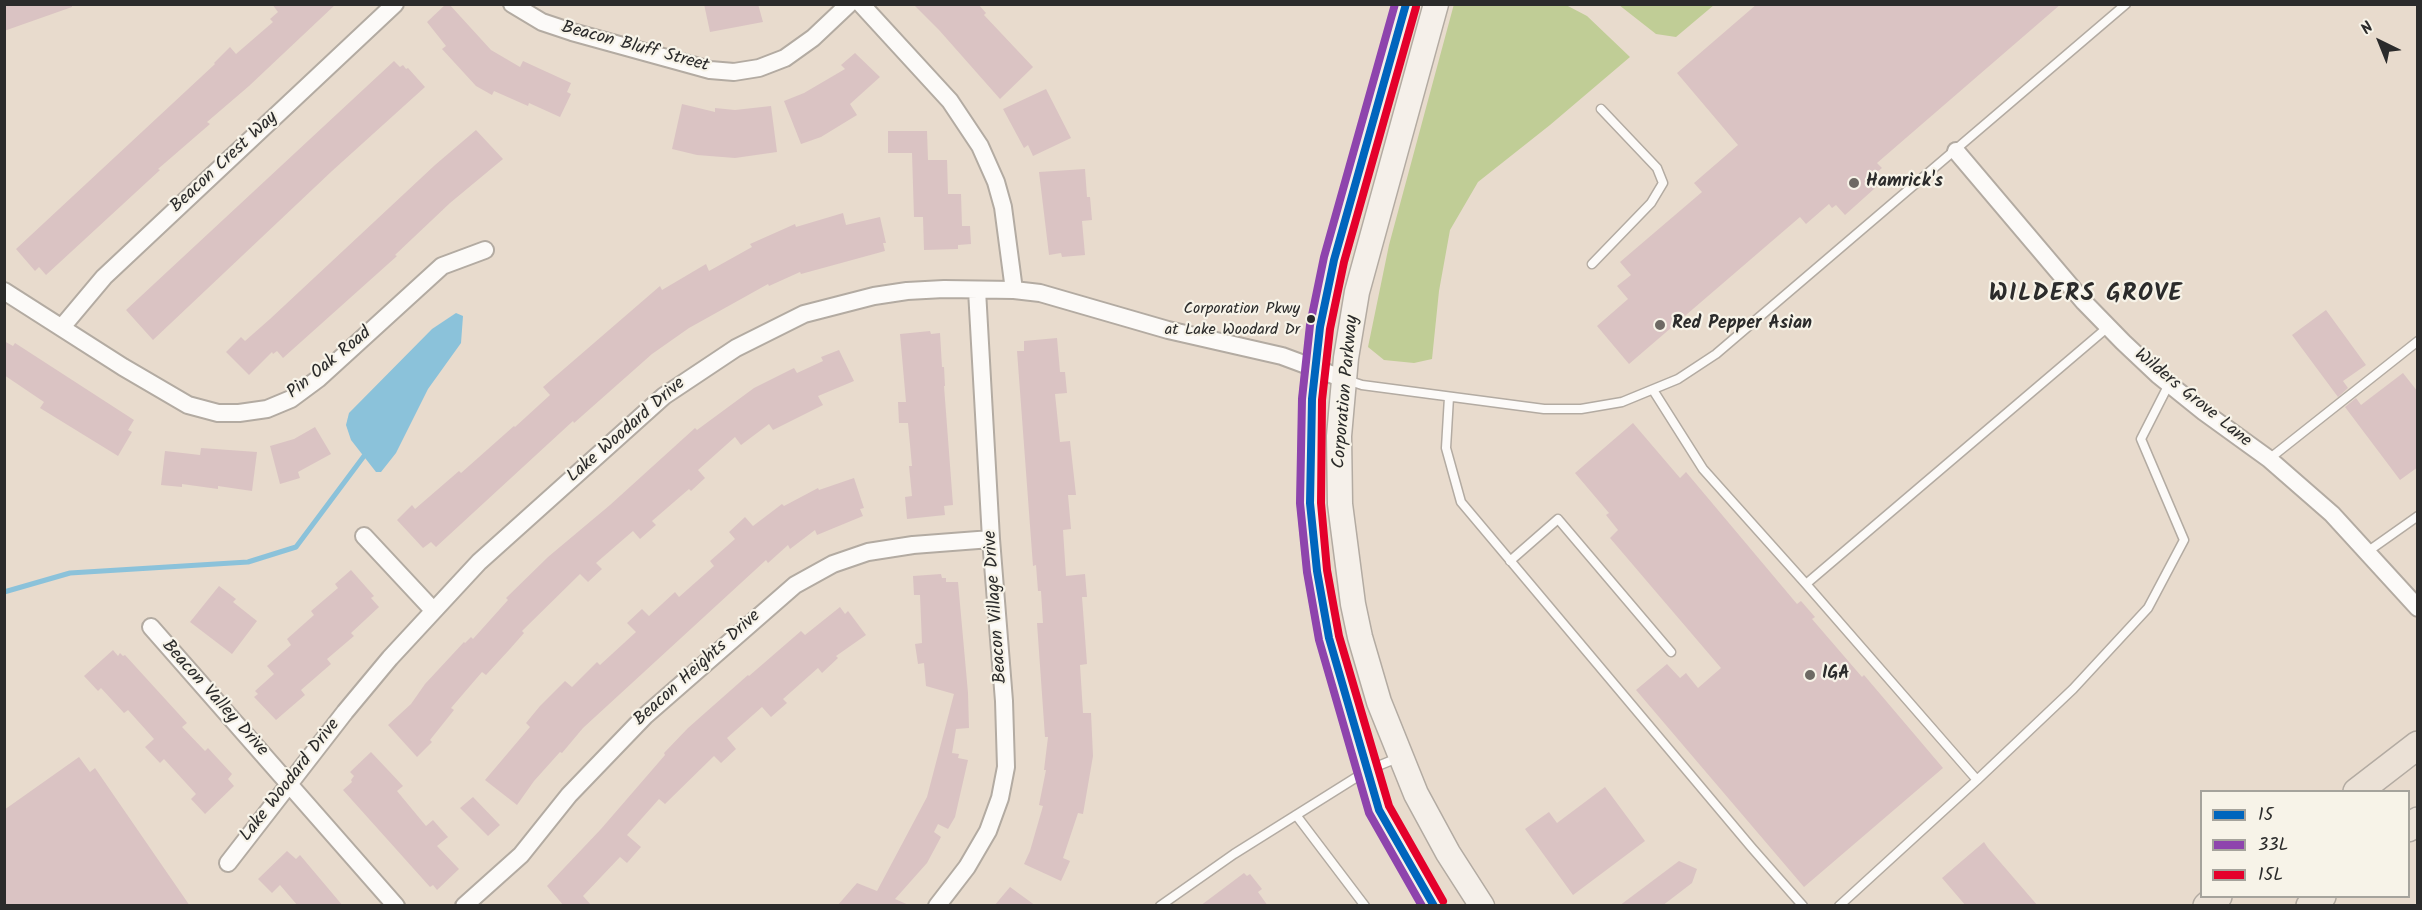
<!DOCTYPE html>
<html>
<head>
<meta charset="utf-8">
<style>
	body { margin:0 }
	#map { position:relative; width:2422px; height:910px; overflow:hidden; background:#e8dbcd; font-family:Kalam,sans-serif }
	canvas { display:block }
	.frame { position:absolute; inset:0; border:6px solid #2b2b2b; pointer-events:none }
	.legend { position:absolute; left:2200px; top:790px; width:210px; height:108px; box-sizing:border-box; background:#f7f3e8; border:2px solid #a5a39c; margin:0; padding:8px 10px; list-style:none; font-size:18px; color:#2b2b2b }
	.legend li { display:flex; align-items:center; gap:12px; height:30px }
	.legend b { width:30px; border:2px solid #a5a39c }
	.north { position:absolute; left:2350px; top:12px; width:60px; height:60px; -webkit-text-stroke:4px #f7f3e8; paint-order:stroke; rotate:317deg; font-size:16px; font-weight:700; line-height:24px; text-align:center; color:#2b2b2b }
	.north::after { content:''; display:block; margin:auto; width:21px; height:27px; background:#2b2b2b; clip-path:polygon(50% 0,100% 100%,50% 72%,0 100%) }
</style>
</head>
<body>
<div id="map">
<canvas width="2422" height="910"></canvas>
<div class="frame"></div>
<ul class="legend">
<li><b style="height:8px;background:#0065bd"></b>15</li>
<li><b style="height:8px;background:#8e44ad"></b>33L</li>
<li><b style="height:8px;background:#e4002b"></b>15L</li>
</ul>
<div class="north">N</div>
</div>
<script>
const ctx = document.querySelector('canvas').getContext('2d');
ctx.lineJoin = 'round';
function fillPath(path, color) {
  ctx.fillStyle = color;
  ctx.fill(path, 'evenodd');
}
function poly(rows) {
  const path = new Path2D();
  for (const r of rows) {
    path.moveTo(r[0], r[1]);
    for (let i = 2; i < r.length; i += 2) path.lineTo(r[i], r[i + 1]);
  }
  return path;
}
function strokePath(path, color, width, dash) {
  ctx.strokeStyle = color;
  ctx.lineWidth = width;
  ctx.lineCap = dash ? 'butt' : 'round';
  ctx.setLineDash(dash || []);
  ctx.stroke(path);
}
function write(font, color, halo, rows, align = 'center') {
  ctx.font = font + ' Kalam,sans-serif';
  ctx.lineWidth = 4.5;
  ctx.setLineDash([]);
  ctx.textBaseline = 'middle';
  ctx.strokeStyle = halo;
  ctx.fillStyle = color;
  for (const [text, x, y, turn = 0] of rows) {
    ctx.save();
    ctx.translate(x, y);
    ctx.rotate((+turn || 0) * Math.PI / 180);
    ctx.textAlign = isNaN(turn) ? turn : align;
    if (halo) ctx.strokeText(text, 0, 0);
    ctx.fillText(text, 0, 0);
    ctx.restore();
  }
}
const green = poly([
	[1454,4,1566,5,1587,16,1630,57,1550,125,1478,182,1450,230,1439,291,1432,359,1414,363,1384,360,1368,347,1389,245],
	[1619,5,1714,5,1676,37,1656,34]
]);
const water = poly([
	[456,313,463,316,461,343,428,389,396,453,381,472,376,472,351,440,346,425,349,413,432,329]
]);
const stream = poly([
	[4,592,70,573,248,562,296,547,364,456]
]);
const building = poly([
	[4,4,72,4,72,7,4,31],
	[272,4,336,4,249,86,207,122,210,124,158,169,160,170,46,275,39,267,35,271,16,249,215,64,214,63,230,47,236,54,273,22,270,19,278,12],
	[446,4,449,4,491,50,520,67,523,61,571,83,567,92,571,94,560,117,529,103,528,106,494,91,492,95,476,86,442,49,446,46,427,22],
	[704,4,758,4,763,22,710,32],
	[913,4,978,4,986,13,984,15,1033,67,1000,99,939,30],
	[1757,4,2061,4,1877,163,1882,168,1877,172,1884,180,1845,215,1836,205,1832,208,1829,204,1806,224,1800,217,1629,364,1597,326,1628,299,1617,286,1631,275,1620,262,1702,192,1694,183,1738,145,1677,73],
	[855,53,880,77,850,104,857,115,821,137,801,144,784,101,804,93,845,69,841,65],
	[394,61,400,67,403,65,406,69,408,68,425,87,332,171,153,340,126,310],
	[1046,89,1071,138,1033,156,1028,145,1024,148,1003,109],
	[682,104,715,112,715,108,735,110,771,106,777,152,735,158,697,155,672,149],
	[476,130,503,159,450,203,395,255,397,256,283,358,277,351,273,354,272,352,249,375,226,352,241,337,245,341,270,319,435,165],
	[888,131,927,131,928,160,947,160,948,194,961,194,962,226,970,226,971,244,958,245,958,249,924,250,923,217,914,217,912,153,888,153],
	[1085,169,1087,197,1090,197,1092,220,1082,221,1085,255,1062,257,1061,253,1049,255,1039,172],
	[843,213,846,225,880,217,886,243,883,243,885,251,801,274,800,272,769,286,768,284,689,328,652,354,574,423,573,421,436,547,431,542,423,548,397,520,412,505,415,509,459,471,461,473,514,426,515,427,550,395,543,387,660,286,662,290,706,264,709,271,752,247,750,244,795,224,796,227],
	[2326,310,2366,365,2343,381,2348,388,2338,397,2292,335],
	[930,331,931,334,940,333,942,367,944,367,945,386,944,386,953,505,944,506,945,515,907,519,905,497,912,496,909,466,912,466,908,423,899,423,898,402,906,402,900,334],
	[1057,338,1060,372,1065,372,1067,393,1055,394,1060,442,1070,441,1076,495,1068,495,1071,529,1063,530,1066,576,1085,574,1087,597,1082,597,1087,664,1080,665,1083,713,1091,713,1093,756,1083,814,1078,813,1063,858,1070,861,1061,881,1024,864,1030,851,1043,806,1039,805,1046,770,1044,770,1048,737,1045,737,1037,623,1043,623,1041,591,1038,591,1036,565,1033,566,1017,351,1024,351,1024,341],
	[4,341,13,346,15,343,134,420,128,430,132,432,118,456,40,408,44,402,4,375],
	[839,350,854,381,818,396,823,405,773,430,769,424,741,445,735,437,698,470,705,478,691,491,689,489,652,521,656,525,640,539,633,531,596,563,602,569,588,582,580,574,522,631,524,633,509,650,486,675,482,672,451,708,454,710,430,740,432,742,417,757,388,725,411,704,425,684,464,642,465,643,471,637,473,639,508,600,506,598,548,557,610,505,695,428,697,430,754,388,794,368,797,373,823,361,821,357],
	[2403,373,2418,392,2418,467,2400,480,2345,407,2356,398,2361,405],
	[1633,423,1680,478,1686,472,1797,604,1801,601,1815,617,1812,619,1862,677,1864,675,1943,768,1804,887,1636,690,1667,664,1680,678,1686,673,1698,688,1721,668,1610,538,1618,530,1606,515,1609,513,1575,473],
	[315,427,331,454,298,472,300,478,280,484,270,446,294,439],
	[201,448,257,452,252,491,218,486,218,489,182,484,182,487,161,485,165,451,200,455],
	[854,478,864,508,860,509,863,516,817,535,815,530,790,549,788,545,768,563,766,560,583,728,562,753,560,752,534,781,517,805,485,780,530,727,526,723,540,706,565,681,572,687,597,662,600,665,636,632,627,623,642,609,649,616,675,592,679,597,714,566,710,561,735,539,729,532,745,517,753,526,782,504,784,506,818,488,819,490],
	[351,570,374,596,371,598,379,607,351,633,354,636,327,659,331,664,301,690,305,695,276,720,254,697,258,694,255,691,274,674,267,666,291,645,287,639,314,615,311,611,338,588,335,584],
	[941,574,942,578,946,578,946,582,958,582,968,693,969,728,956,729,952,753,959,754,958,758,968,760,955,817,948,829,938,824,934,832,941,837,927,863,895,899,911,906,837,906,857,883,877,891,927,797,954,694,926,686,924,663,918,664,915,644,922,643,920,595,914,595,913,576],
	[219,586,236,599,233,602,257,621,232,654,190,622],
	[840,607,845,614,848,611,866,635,836,656,838,658,822,673,818,668,783,699,787,703,771,717,762,707,727,738,736,749,721,763,714,756,665,804,659,799,627,835,641,847,627,863,620,857,583,896,592,906,564,906,547,886,601,829,665,755,664,753,688,728,748,675,749,676,801,631,805,635],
	[113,650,118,656,120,653,123,656,125,655,187,723,182,727,205,751,208,748,232,774,228,779,234,786,205,814,191,799,196,794,164,759,160,763,145,747,154,739,128,710,124,713,101,688,98,691,84,676],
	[371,752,403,786,397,791,426,826,433,820,448,837,437,846,459,869,437,890,433,885,430,887,343,790,352,782,351,780,354,776,350,772],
	[79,757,90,772,95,768,190,906,4,906,4,810],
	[1605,787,1645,841,1573,895,1525,829,1549,812,1557,823],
	[473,797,500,825,488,836,460,808],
	[1984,842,1988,848,2038,906,1966,906,1942,878],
	[287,851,296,859,300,855,343,906,298,906,280,885,272,893,258,879],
	[1679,861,1697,869,1692,883,1662,906,1619,906],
	[1244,873,1247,876,1250,874,1262,889,1258,892,1268,906,1200,906],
	[1010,887,1036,906,994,906]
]);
const lane = poly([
	[1592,264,1651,203,1663,183,1657,168,1601,109],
	[1347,380,1362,385,1544,409,1581,409,1622,402,1678,379,1716,354,2126,4],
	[1653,390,1703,469,1806,584,1977,780,2073,689,2148,608,2184,540,2141,439,2169,384],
	[1449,397,1446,448,1461,502,1752,848,1803,906],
	[2269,459,2418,341],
	[2367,552,2418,516],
	[1510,561,1558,519,1671,652],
	[1806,584,2108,327],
	[1296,815,1365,906],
	[1160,906,1234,854,1368,770,1400,757],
	[1839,906,1977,780]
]);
const street = poly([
	[512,4,542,22,572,32,710,70,734,72,759,68,785,58,813,38,849,4],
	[861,4,950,101,980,146,996,182,1003,207,1014,290],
	[1956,151,2084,302,2123,342,2158,375,2204,412,2269,459,2332,514,2418,608],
	[4,291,123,367,188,405,218,413,239,413,267,409,291,399,318,379,442,266,485,250],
	[62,327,104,277,395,4],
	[364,536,433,610],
	[151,627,396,906],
	[228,863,345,712,390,658,479,562,664,396,736,348,804,314,874,296,907,291,944,289,1014,290,1040,293,1168,330,1282,356,1344,379],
	[464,906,521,855,569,795,645,716,795,585,833,564,868,552,913,545,991,539],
	[937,906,967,867,988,831,1000,798,1006,767,1004,701,991,539,977,290]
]);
const secondary = poly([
	[1406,4,1334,260,1320,327,1312,399,1310,503,1317,571,1329,638,1379,810,1434,906],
	[1436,4,1357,292,1346,358,1339,436,1340,504,1353,604,1360,637,1379,702,1416,794,1448,853,1482,906]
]);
const primary = poly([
	[2357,792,2418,745],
	[2408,828,2418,821],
	[2207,906,2218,896],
	[2310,906,2322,896]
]);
const bus1 = poly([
	[1406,4,1334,260,1320,327,1312,399,1310,503,1317,571,1329,638,1379,810,1434,906]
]);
const bus2 = poly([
	[1395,4,1324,257,1310,325,1302,399,1300,503,1307,572,1319,640,1369,813,1422,906]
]);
const bus3 = poly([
	[1416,7,1344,262,1330,329,1322,400,1321,503,1327,570,1339,636,1389,806,1443,901]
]);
const markers = [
	[1854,183,6,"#6d6964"],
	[1311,319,5,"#2b2b2b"],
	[1660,325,6,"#6d6964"],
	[1810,675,6,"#6d6964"]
];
const busNames = [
	["Corporation Pkwy",1300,310],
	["at Lake Woodard Dr",1300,331]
];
const streetNames = [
	["Beacon Bluff Street",635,48,15],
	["Beacon Crest Way",225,163,-43],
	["Pin Oak Road",330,364,-39],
	["Corporation Parkway",1347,392,-85],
	["Wilders Grove Lane",2192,399,39],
	["Lake Woodard Drive",627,431,-41],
	["Beacon Village Drive",997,607,-94],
	["Beacon Heights Drive",698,669,-42],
	["Beacon Valley Drive",214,699,48],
	["Lake Woodard Drive",291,781,-52]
];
const poiNames = [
	["Hamrick's",1866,183],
	["Red Pepper Asian",1672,325],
	["IGA",1822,675]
];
const districtNames = [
	["WILDERS GROVE",2086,296]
];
fillPath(green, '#c0cd96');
fillPath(water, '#8bc2da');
strokePath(stream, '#8bc2da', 5);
fillPath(building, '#dac3c3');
strokePath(lane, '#b3aba2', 11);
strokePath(street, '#b3aba2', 20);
strokePath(secondary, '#b3aba2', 27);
strokePath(primary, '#b3aba2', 30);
strokePath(lane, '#fcfaf8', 8);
strokePath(street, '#fcfaf8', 16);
strokePath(secondary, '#f5f0ea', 24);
strokePath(primary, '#ebe1d6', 27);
strokePath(bus1, '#0065bd', 8);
strokePath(bus2, '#8e44ad', 8);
strokePath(bus3, '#e4002b', 8);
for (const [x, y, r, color] of markers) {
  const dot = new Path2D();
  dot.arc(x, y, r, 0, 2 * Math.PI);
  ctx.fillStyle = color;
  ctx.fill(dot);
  strokePath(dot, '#f7f3e8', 2);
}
write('16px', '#2b2b2b', '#f7f3e8', busNames, 'right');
write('18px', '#2b2b2b', '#f7f3e8', streetNames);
write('bold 18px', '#2b2b2b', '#f7f3e8', poiNames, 'left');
ctx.letterSpacing = '1.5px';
write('bold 24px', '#2b2b2b', '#f7f3e8', districtNames);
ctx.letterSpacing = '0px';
</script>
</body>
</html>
